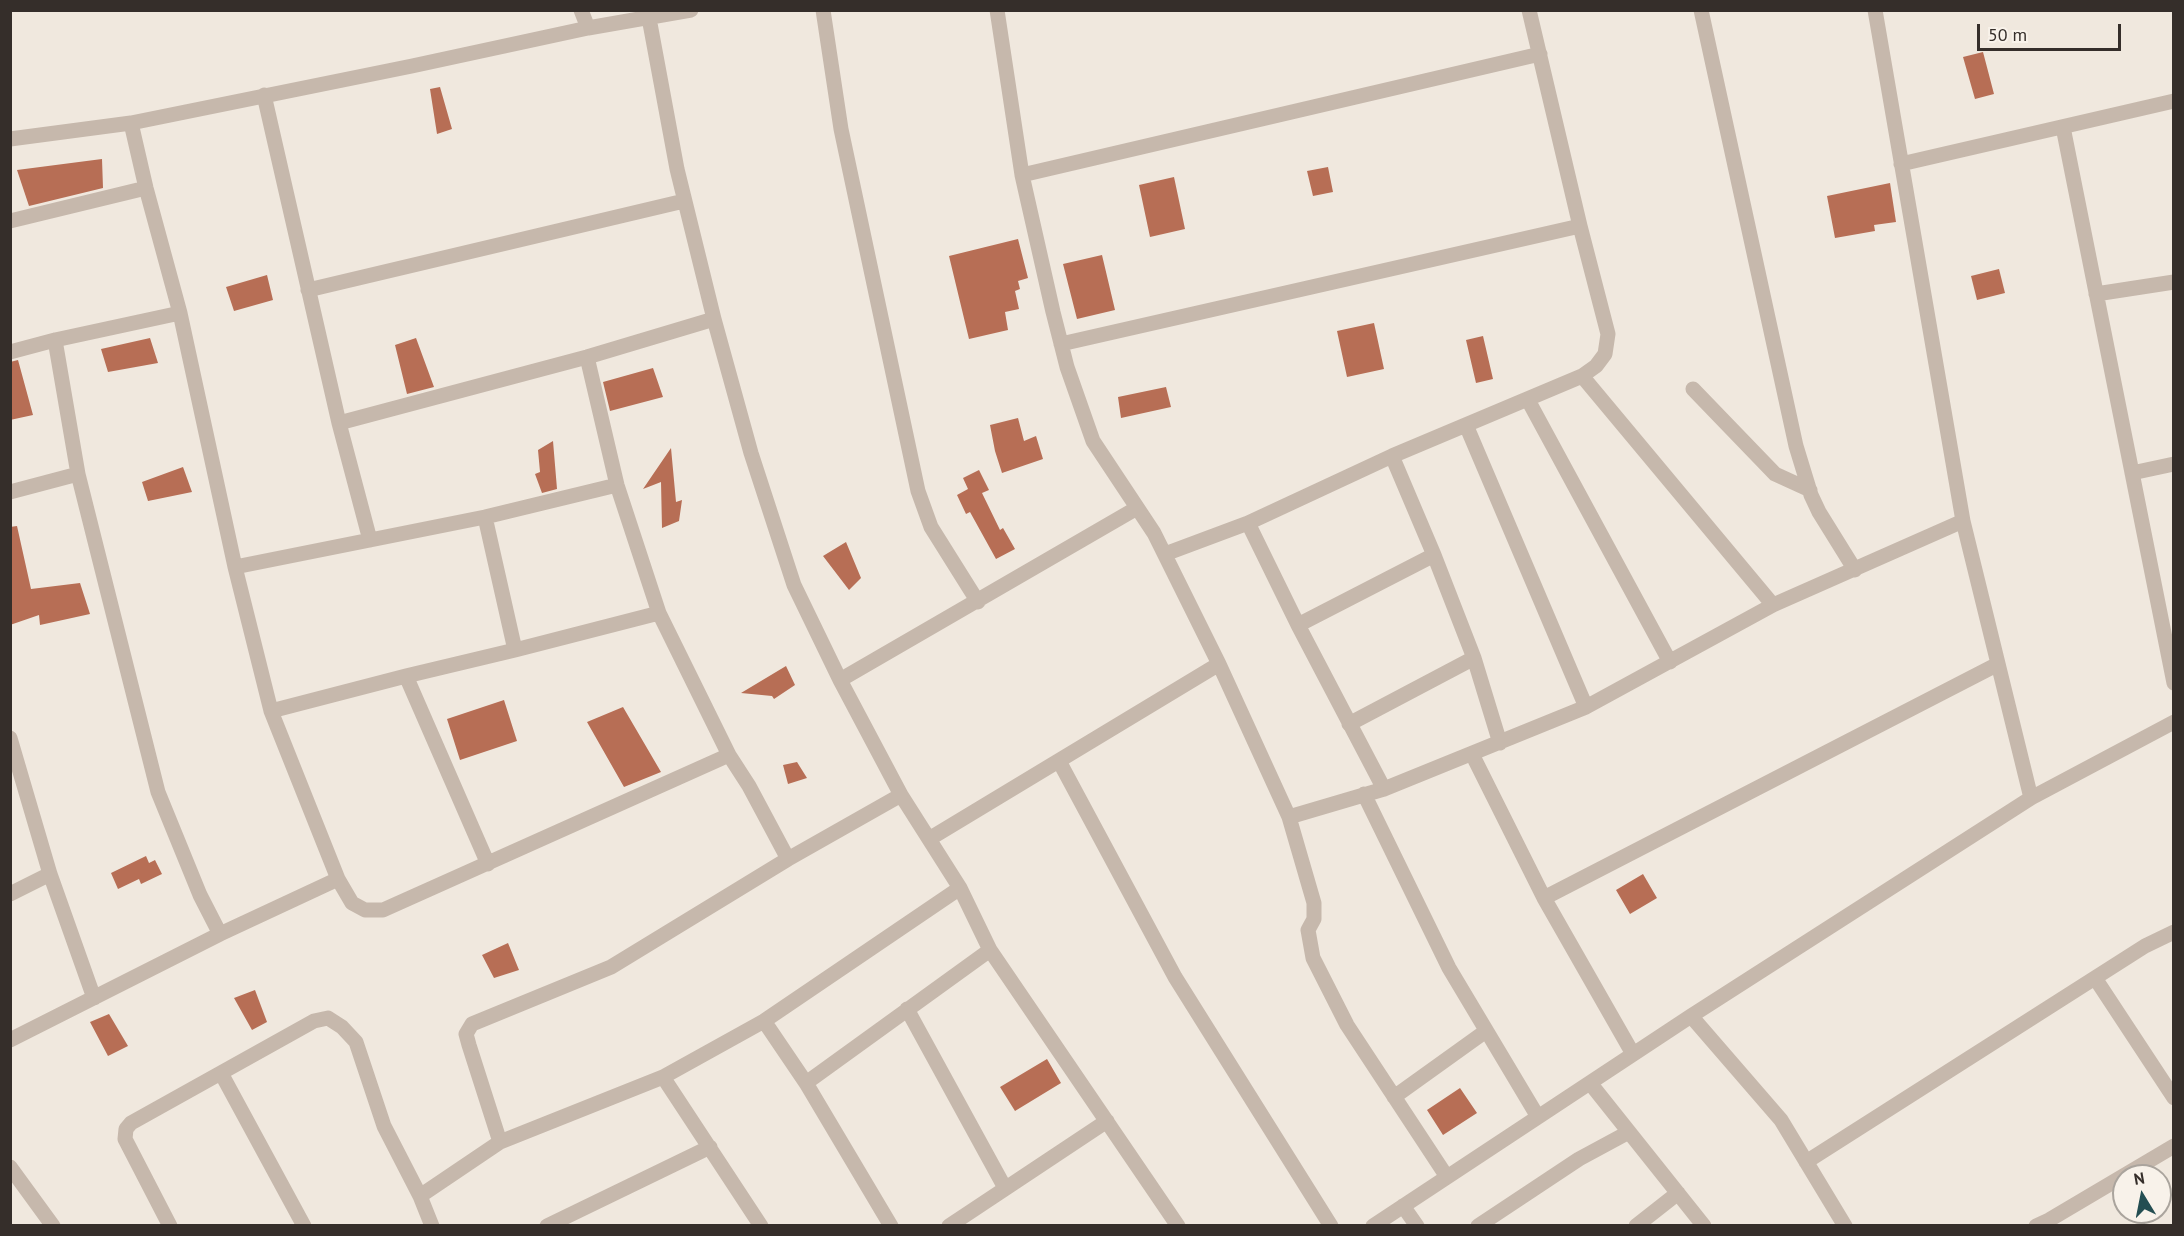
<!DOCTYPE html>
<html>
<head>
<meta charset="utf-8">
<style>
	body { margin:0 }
	#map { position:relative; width:2184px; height:1236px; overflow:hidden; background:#f0e8de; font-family:"PT Sans",sans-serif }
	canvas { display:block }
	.frame { position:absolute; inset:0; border:12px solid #352e2a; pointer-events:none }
	.north { position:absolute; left:2112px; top:1164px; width:60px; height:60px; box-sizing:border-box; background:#f8f2ea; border:2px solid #aaa49d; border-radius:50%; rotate:350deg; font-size:16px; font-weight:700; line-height:24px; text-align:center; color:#352e2a }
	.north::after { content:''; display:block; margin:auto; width:21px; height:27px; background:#244e52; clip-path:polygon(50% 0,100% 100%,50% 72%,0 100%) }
	.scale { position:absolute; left:1977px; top:24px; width:144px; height:27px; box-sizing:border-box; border:3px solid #352e2a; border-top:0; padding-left:8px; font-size:18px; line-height:21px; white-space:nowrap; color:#352e2a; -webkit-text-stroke:4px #f8f2ea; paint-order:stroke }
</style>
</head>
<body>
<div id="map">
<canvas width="2184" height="1236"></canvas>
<div class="frame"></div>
<div class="north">N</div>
<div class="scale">50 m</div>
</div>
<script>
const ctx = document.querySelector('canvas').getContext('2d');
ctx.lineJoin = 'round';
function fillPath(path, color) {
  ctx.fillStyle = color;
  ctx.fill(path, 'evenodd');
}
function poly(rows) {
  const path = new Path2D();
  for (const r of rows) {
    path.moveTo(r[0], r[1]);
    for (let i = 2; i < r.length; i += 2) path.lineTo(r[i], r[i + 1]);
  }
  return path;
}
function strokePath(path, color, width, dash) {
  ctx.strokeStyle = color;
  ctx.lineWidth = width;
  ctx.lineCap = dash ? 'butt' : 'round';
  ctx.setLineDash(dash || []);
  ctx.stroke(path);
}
const building = poly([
	[1983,52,1994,94,1975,99,1963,57],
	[440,87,452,129,437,134,430,89],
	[102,159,103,188,29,206,17,170],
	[1328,167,1333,192,1313,196,1307,171],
	[1174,177,1185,229,1150,237,1139,185],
	[1890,183,1896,222,1874,225,1875,231,1835,238,1827,196],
	[1018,239,1028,278,1018,281,1020,289,1015,291,1019,309,1005,312,1008,330,969,339,949,256],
	[1102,255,1115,310,1077,319,1063,264],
	[1999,269,2005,293,1977,300,1971,276],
	[267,275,273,300,234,311,226,287],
	[1374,323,1384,369,1347,377,1337,331],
	[1483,336,1493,379,1476,383,1466,340],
	[150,338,158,363,108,372,101,349],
	[416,338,434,387,407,394,395,345],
	[18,360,33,415,10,420,10,362],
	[653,368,663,397,610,411,603,382],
	[1166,387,1171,407,1121,418,1118,397],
	[1018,418,1024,441,1036,436,1043,459,1002,473,995,451,990,425],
	[553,441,557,489,542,493,535,474,540,472,538,450],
	[671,448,676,502,682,500,679,521,662,528,661,482,643,489],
	[183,467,192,492,148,501,142,482],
	[979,470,989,490,982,493,1000,530,1003,528,1015,549,996,559,970,512,966,514,957,495,968,489,963,478],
	[17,526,31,589,80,583,90,614,40,625,39,615,10,625,10,527],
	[846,542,861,578,849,590,823,556],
	[786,666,795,685,774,699,772,696,741,693],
	[504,700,517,741,460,760,447,719],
	[623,707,661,772,624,787,587,722],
	[797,762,807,778,788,784,783,765],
	[146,856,149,863,155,860,162,874,141,884,139,879,118,889,111,873],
	[1643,874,1657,898,1630,914,1616,890],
	[508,943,519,970,494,978,482,955],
	[255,990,267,1022,252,1030,234,998],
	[109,1014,128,1046,108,1056,90,1022],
	[1047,1059,1061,1083,1015,1111,1000,1087],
	[1460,1088,1477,1113,1443,1135,1427,1110]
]);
const minor = poly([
	[581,10,588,28],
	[823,10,841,129,918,491,931,527,978,602],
	[997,10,1022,175,1053,312,1067,367,1093,441,1154,533,1219,664,1289,817,1314,903,1314,919,1308,930,1313,958,1347,1025,1447,1177],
	[1701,10,1796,446,1811,495,1819,512,1855,570],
	[1875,10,1963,521,2031,798],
	[649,18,677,169,714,319,751,453,794,585,840,680,901,795,960,888,990,950,1178,1226],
	[264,95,339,423,370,540],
	[131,123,146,188,180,313,235,567,271,711,338,879,352,903,365,910,383,910,729,755],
	[2063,127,2174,683],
	[10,139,131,123,412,66,588,28,691,10],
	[1901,164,2174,101],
	[1022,175,1540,54],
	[10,221,146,188],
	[308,290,684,201],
	[2096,294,2174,282],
	[55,340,78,474,158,792,200,895,220,934],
	[1061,344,1580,226],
	[10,352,55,340,180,313],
	[587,357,617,485,659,613,729,755,749,786,788,859],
	[1582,376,1773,605],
	[1693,389,1775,474,1810,490],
	[1528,400,1670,662],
	[339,423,587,357,714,319],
	[1466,425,1586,707],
	[1392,456,1434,555,1474,658,1500,743],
	[2132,473,2174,464],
	[10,492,78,474],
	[485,517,515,650],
	[1248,523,1298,625,1384,789],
	[1165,554,1248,523,1392,456,1582,376,1596,366,1605,354,1608,334,1580,226,1529,10],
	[235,567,485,517,617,485],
	[1298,625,1434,555],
	[406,676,488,864],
	[840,680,1137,508],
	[271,711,406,676,515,650,659,613],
	[1349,724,1474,658],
	[10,738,50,874,94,998],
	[1472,754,1544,898,1633,1054],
	[1059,761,1175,977,1331,1226],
	[1364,794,1449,968,1538,1117],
	[1289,817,1384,789,1586,707,1773,605,1963,521],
	[929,839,1219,664],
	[10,894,50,874],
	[1544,898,1998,664],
	[2095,978,2174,1098],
	[907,1009,1005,1188],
	[1691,1016,1781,1120,1845,1226],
	[764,1021,806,1083,891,1226],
	[10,1040,220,934,338,879],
	[221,1073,304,1226],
	[663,1077,761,1226],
	[806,1083,990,950],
	[1590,1083,1704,1226],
	[1394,1097,1486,1031],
	[500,1142,469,1045,466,1034,472,1024,611,967,788,859,901,795],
	[1806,1162,2145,946,2174,932],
	[10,1167,53,1226],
	[420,1196,500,1142,663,1077,764,1021,960,888],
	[1403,1206,1417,1226],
	[170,1226,125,1139,126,1129,131,1123,314,1021,328,1018,342,1027,356,1042,384,1126,420,1196,432,1226],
	[547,1226,710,1147],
	[949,1226,1107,1121],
	[1373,1226,1691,1016,2031,798,2174,722],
	[1478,1226,1579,1159,1629,1132],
	[1636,1226,1678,1193],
	[2036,1226,2049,1220,2174,1146]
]);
fillPath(building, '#b76e55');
strokePath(minor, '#c6b8ac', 15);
</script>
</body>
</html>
